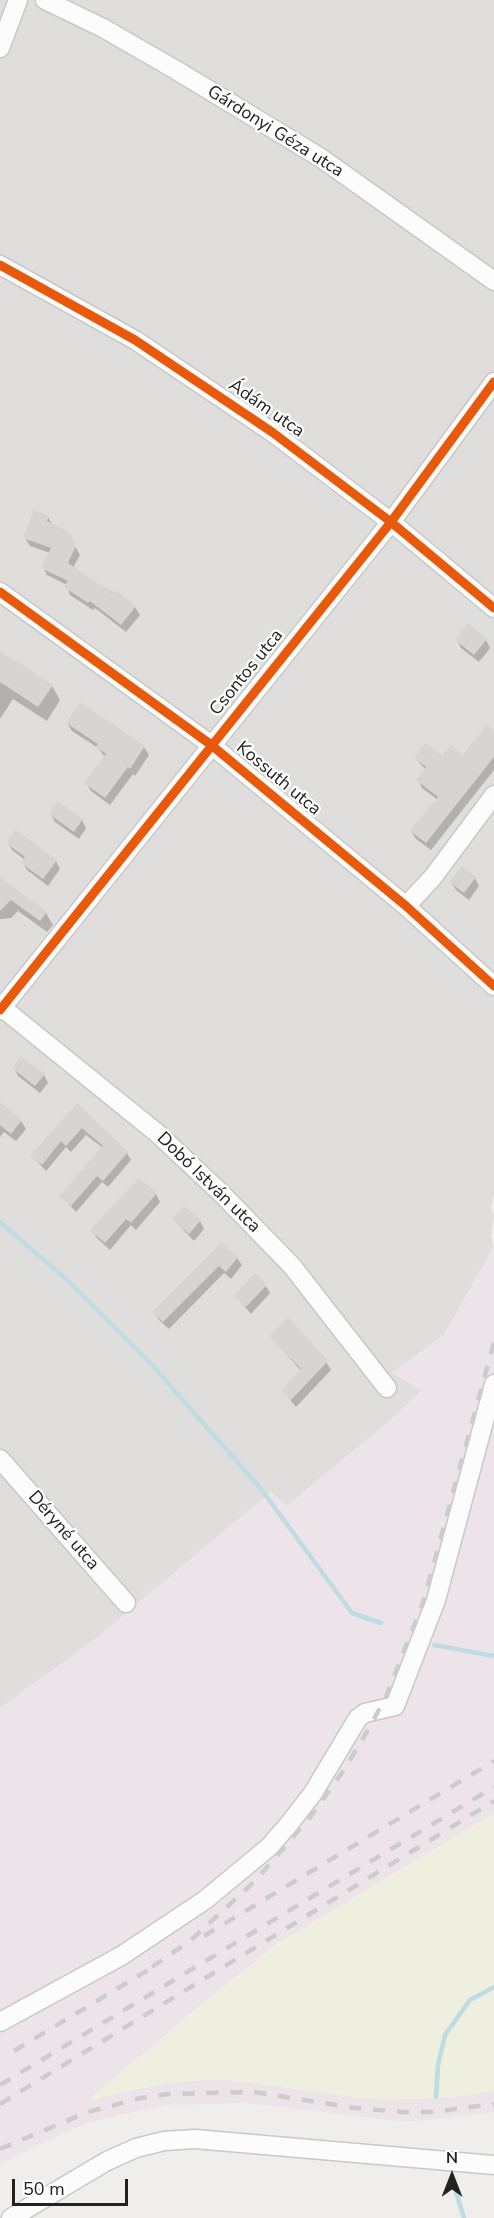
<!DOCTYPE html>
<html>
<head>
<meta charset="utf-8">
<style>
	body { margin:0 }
	#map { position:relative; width:494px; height:2218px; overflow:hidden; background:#f0eeeb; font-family:"Nunito Sans",sans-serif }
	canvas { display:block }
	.north { position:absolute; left:422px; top:2146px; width:60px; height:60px; -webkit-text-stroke:4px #fff; paint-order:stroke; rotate:0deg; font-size:16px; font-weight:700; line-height:24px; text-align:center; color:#222 }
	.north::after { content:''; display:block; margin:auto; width:21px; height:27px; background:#222; clip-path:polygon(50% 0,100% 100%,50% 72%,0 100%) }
	.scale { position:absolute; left:12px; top:2179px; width:116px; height:27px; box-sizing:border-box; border:3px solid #222; border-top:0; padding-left:8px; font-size:18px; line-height:21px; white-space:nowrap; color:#222; -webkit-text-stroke:4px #fff; paint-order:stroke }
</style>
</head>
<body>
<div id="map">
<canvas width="494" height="2218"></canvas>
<div class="north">N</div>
<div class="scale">50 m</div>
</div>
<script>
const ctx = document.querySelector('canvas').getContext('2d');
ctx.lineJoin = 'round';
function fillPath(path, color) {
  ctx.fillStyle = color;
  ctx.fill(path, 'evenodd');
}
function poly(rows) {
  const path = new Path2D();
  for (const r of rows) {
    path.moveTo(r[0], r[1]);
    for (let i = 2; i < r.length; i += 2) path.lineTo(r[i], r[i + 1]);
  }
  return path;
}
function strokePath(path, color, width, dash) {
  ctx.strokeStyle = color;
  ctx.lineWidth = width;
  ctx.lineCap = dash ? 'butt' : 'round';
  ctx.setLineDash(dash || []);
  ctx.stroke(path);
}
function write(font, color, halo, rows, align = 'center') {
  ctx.font = font + ' "Nunito Sans",sans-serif';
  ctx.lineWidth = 4.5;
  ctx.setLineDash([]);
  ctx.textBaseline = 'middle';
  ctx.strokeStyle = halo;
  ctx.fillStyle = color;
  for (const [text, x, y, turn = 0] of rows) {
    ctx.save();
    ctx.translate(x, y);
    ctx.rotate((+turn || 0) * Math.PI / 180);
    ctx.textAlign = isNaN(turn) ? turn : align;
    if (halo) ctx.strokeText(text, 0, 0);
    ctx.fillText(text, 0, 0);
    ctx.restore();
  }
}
const residential = poly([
	[0,0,494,0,494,1194,491,1209,494,1215,491,1237,494,1246,444,1335,392,1373,422,1390,391,1420,286,1507,271,1492,89,1644,0,1708]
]);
const industrial = poly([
	[494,1246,494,1813,277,1944,214,1994,88,2100,173,2082,223,2079,360,2098,421,2099,494,2091,494,2112,407,2122,247,2103,168,2105,105,2118,71,2129,0,2164,0,1708,89,1644,271,1492,286,1506,391,1420,422,1390,392,1373,444,1335]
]);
const farmland = poly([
	[494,1813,494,2091,453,2097,396,2099,360,2098,223,2079,196,2079,135,2089,87,2101,277,1944]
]);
const shadow = poly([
	[48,517,53,526,68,534,80,555,73,568,135,607,140,615,126,632,95,608,93,610,70,595,67,585,47,575,43,567,50,553,30,546,25,538],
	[457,640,486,640,490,648,479,662,461,648],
	[0,653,52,686,60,700,47,721,13,699,0,719],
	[67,723,144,747,149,755,135,776,133,774,110,805,91,791,86,783,105,757,98,748,72,731],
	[494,733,494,770,431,850,416,839,411,831,438,800,422,788,418,780,426,770,415,758,464,757],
	[51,814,82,820,86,828,79,839,55,822],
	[16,832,56,861,60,869,48,886,27,870,23,863,25,860,12,850,8,843],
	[475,878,479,886,469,900,456,890,451,882],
	[0,879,46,913,53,925,47,932,18,911,11,918,0,919],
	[14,1068,44,1075,48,1083,40,1093,18,1076],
	[0,1104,21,1121,26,1129,16,1141,4,1132,0,1137],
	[77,1105,127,1153,131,1160,108,1187,102,1182,76,1212,61,1196,103,1148,86,1135,71,1152,66,1147,46,1171,32,1156],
	[156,1194,160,1202,136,1230,131,1225,110,1250,97,1238,92,1230],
	[174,1220,200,1221,204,1229,194,1241],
	[237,1258,242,1265,231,1279,224,1273,169,1329,159,1320,154,1312,202,1267],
	[266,1286,270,1293,251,1314,236,1296],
	[271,1336,326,1362,331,1370,296,1407,283,1391,301,1371]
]);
const stream = poly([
	[0,1222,67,1280,152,1365,261,1489,352,1613,381,1623],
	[434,1645,494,1656],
	[436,2097,438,2065,445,2035,470,2000,494,1987],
	[452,2179,464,2218]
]);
const building = poly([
	[34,510,49,516,47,521,69,532,76,546,68,563,112,593,115,590,136,606,121,625,90,601,88,603,64,587,68,581,41,568,51,548,23,538],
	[468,623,487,639,474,655,455,640],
	[0,651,53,685,38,707,0,682],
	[80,702,145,746,130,769,128,767,105,798,84,783,106,754,96,747,98,744,66,723],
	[487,725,494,731,494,757,426,843,410,831,438,797,416,780,426,767,414,758,425,743,442,756,451,745,463,755],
	[58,801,83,819,74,832,49,814],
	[16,830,57,860,43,879,21,863,25,857,6,843],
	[462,866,476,877,464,893,449,882],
	[0,877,47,912,40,921,11,900,0,911],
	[21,1056,45,1074,35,1086,12,1068],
	[0,1102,22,1120,11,1134,0,1125],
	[77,1103,128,1152,103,1181,97,1176,71,1206,59,1196,103,1146,82,1128,66,1146,61,1141,42,1165,30,1156],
	[139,1178,157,1193,131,1223,126,1219,105,1243,90,1230],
	[184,1206,201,1220,189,1234,172,1219],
	[222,1242,238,1257,226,1272,219,1266,163,1322,152,1312],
	[255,1273,267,1285,246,1307,234,1296],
	[288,1317,328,1361,291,1400,281,1391,301,1369,269,1336]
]);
const minor = poly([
	[45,0,103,28,176,70,321,158,494,281],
	[0,48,18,0],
	[0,265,135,340,272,432,391,522,494,608],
	[0,592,210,744,406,906,494,986],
	[406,906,433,877,494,795],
	[0,1006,157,1133,222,1194,292,1266,387,1388],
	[0,1010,391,522,494,382],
	[0,1459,126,1603],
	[0,2022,121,1956,205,1900,269,1847,289,1824,313,1793,358,1718,365,1713,395,1706,436,1600,494,1384],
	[11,2218,107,2161,136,2148,164,2141,195,2139,494,2165]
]);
const rail = poly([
	[204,1936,494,1761],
	[152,1967,190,1941,256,1880,311,1816,344,1770,369,1728,386,1697,423,1603,494,1342],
	[14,2051,158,1964],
	[0,2085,494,1787],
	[0,2104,494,1801],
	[0,2149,88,2112,141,2098,169,2094,254,2092,355,2108,404,2112,433,2112,494,2104]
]);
const cycleway = poly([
	[0,265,135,340,272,432,391,522,494,608],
	[0,592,210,744,406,906,494,986],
	[0,1010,391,522,494,382]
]);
const streetNames = [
	["Gárdonyi Géza utca",275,132,32],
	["Ádám utca",266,409,35],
	["Csontos utca",247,673,-51],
	["Kossuth utca",278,779,40],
	["Dobó István utca",208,1183,44],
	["Déryné utca",63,1531,49]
];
fillPath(residential, '#dfdedc');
fillPath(industrial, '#ede4e9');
fillPath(farmland, '#efefdf');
fillPath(shadow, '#0003');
strokePath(stream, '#bfdbe3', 4.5);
fillPath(building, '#d7d4d2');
strokePath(minor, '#c9c8c7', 21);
strokePath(minor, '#fdfcfc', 18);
strokePath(rail, '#ccc', 4.5, [12, 12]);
strokePath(cycleway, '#e8590c', 9);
write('18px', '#222', '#fff', streetNames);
</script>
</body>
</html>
